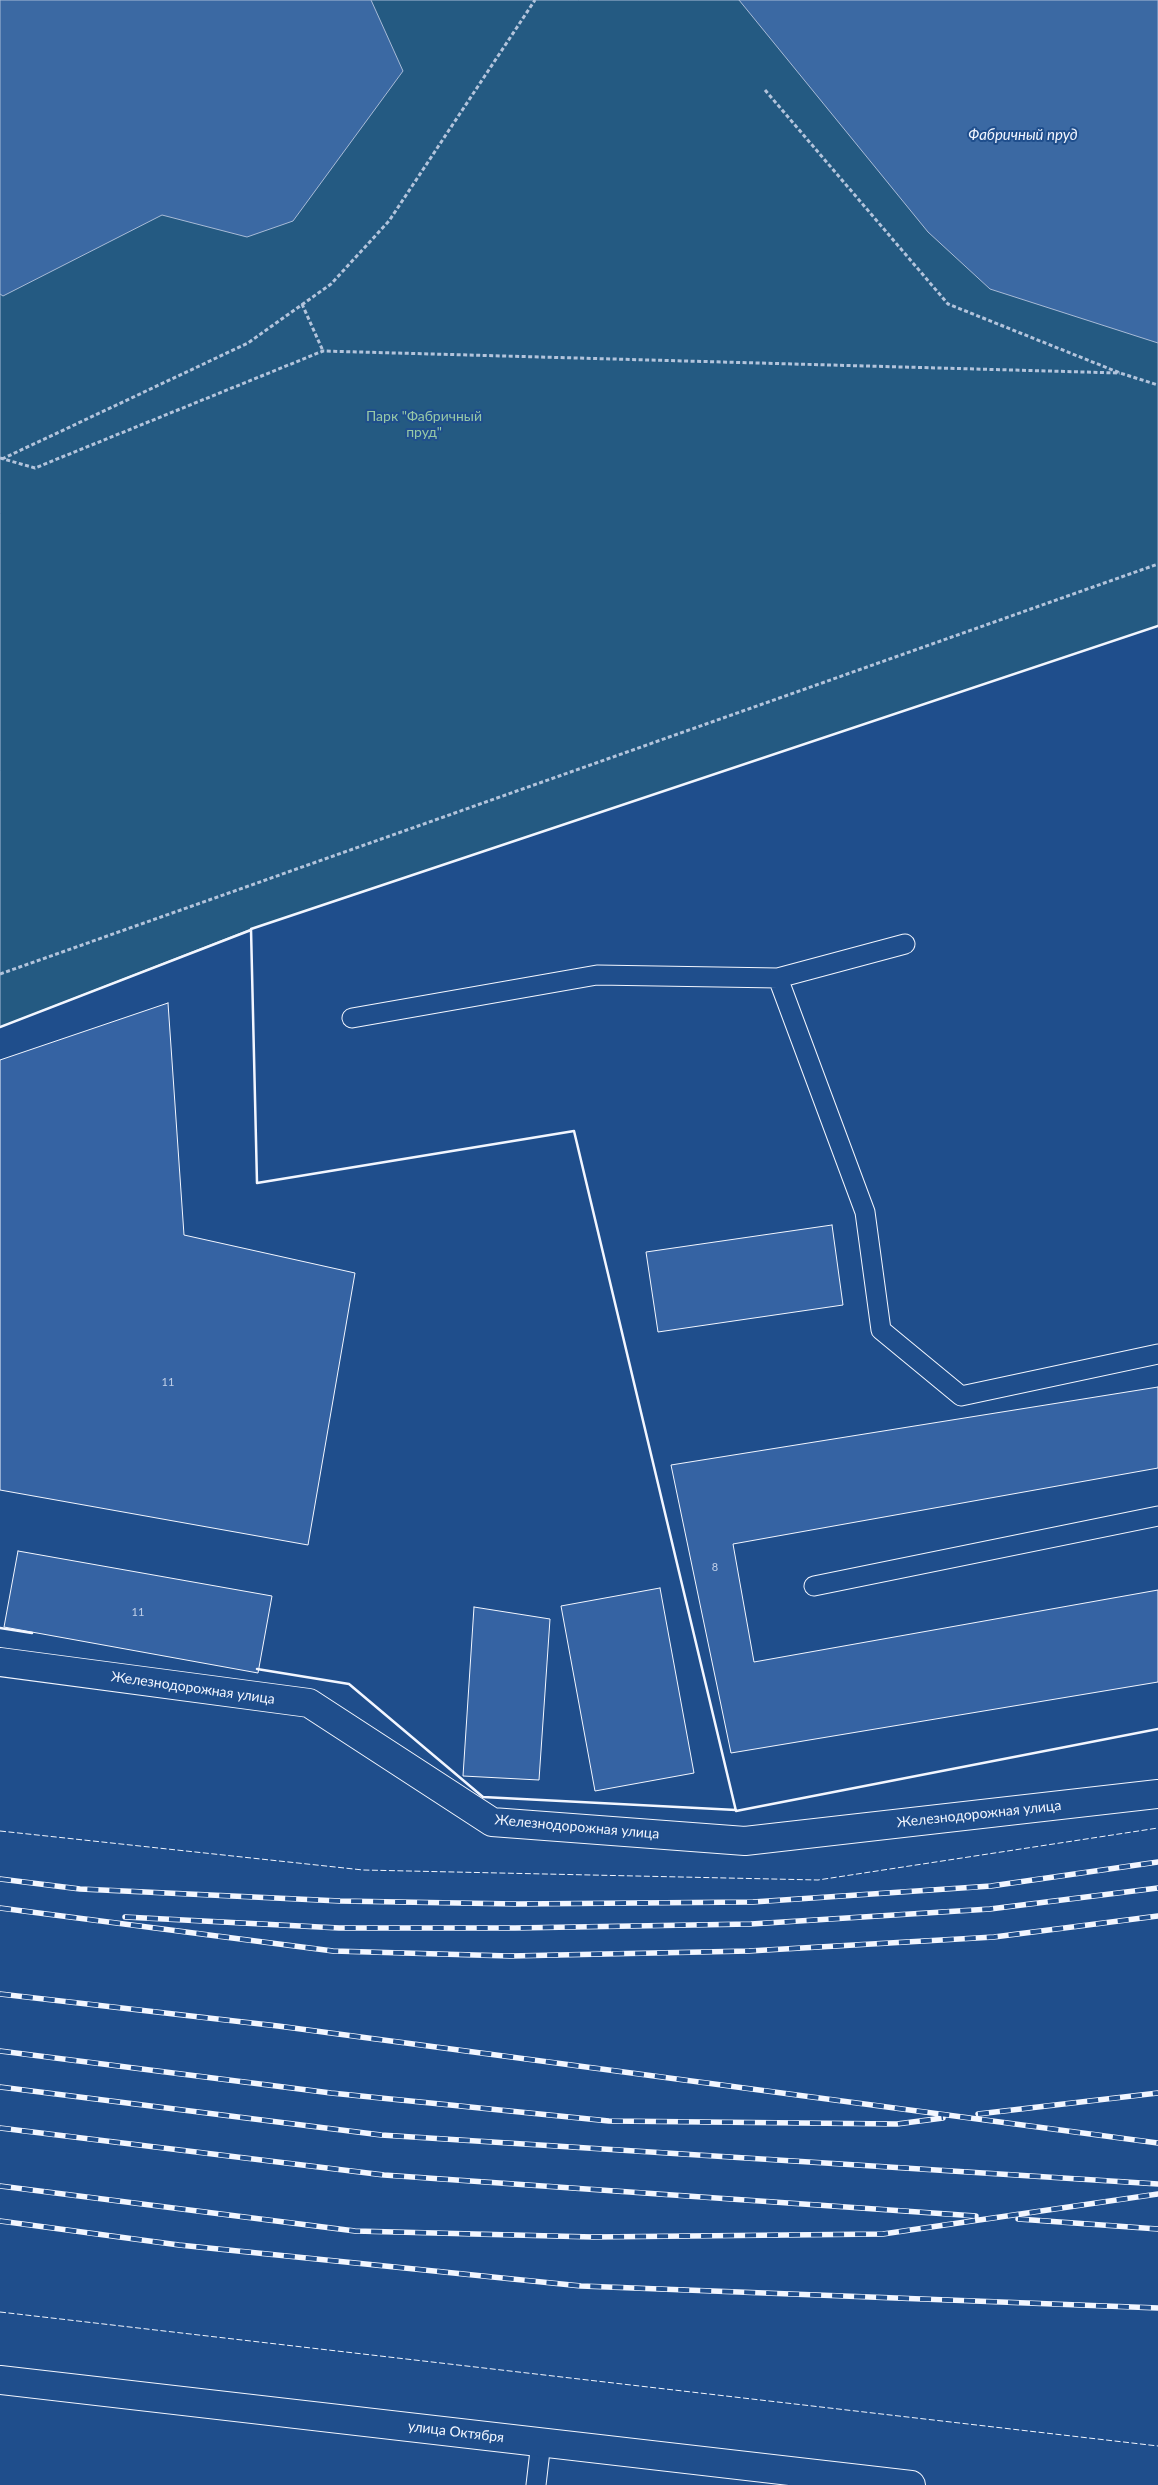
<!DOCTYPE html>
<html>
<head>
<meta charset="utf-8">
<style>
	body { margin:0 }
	canvas { display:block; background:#1f4e8c }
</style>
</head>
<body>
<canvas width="1158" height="2485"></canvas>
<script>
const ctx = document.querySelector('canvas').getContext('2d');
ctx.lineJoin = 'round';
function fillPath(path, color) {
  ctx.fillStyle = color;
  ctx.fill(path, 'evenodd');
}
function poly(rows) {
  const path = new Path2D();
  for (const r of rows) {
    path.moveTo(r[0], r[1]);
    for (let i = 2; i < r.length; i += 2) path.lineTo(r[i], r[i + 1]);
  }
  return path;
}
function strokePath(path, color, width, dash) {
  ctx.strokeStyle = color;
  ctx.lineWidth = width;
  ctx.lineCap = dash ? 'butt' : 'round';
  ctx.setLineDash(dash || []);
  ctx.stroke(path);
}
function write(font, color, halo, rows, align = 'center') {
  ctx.font = font + ' Lato,sans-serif';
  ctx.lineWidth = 4;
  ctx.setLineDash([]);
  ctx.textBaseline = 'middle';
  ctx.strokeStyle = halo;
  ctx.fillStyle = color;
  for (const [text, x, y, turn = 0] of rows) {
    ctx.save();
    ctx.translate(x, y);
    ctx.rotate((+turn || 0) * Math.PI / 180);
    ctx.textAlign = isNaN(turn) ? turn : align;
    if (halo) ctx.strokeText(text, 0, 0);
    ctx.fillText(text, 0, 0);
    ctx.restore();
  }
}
const green = poly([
	[0,0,1158,0,1158,626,251,929,0,1027,0,0]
]);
const water = poly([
	[0,0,371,0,403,71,293,221,247,237,162,215,3,296,0,294,0,0],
	[739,0,1158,0,1158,343,990,289,928,232,739,0]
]);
const building = poly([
	[168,1003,184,1235,355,1273,308,1545,0,1490,0,1060,168,1003],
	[832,1225,843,1305,658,1332,646,1252,832,1225],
	[1158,1387,1158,1468,733,1544,754,1662,1158,1590,1158,1682,731,1753,671,1465,1158,1387],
	[18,1551,272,1596,258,1673,4,1627,18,1551],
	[660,1588,694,1773,595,1791,561,1606,660,1588],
	[474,1607,550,1619,539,1780,463,1776,474,1607]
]);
const path = poly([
	[765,90,948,304,1120,373,1158,385],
	[302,304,323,351],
	[0,458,35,468,323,351,1120,373],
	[2,459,248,343,331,284,389,221,535,0],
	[0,974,1158,564]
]);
const service = poly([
	[905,944,778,978,865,1212,881,1330,961,1396,1158,1354],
	[352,1018,597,975,778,978],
	[814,1586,1158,1516],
	[536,2485,541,2442]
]);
const minor = poly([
	[0,1662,309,1703,492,1822,745,1841,1158,1794]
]);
const tertiary = poly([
	[0,2380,911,2485]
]);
const rail = poly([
	[0,1879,80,1889,340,1901,517,1904,753,1902,991,1886,1158,1862],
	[0,1908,333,1951,510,1956,749,1951,994,1937,1158,1916],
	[125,1917,339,1928,515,1928,751,1924,990,1909,1158,1888],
	[0,1994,278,2026,1158,2143],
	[0,2051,331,2093,609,2121,897,2124,943,2118],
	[0,2087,381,2135,1158,2184],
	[978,2114,1158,2093],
	[0,2128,384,2175,976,2216],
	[0,2186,355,2231,593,2237,883,2234,1158,2194],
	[1018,2219,1158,2229],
	[0,2221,179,2245,581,2286,1158,2308]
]);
const fence = poly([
	[0,1831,363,1870,818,1880,1158,1828],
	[0,2312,1158,2446]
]);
const wall = poly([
	[1158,626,251,929,257,1183,574,1131,736,1811,1158,1729],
	[0,1027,251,930],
	[0,1628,32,1633],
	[257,1669,349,1684,483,1797,736,1810]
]);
const numberNames = [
	["11",168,1382],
	["8",715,1567],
	["11",138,1612]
];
const parkNames = [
	["Парк \"Фабричный",424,416],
	["пруд\"",424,432]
];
const streetNames = [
	["Железнодорожная улица",193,1688,8],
	["Железнодорожная улица",979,1814,-6],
	["Железнодорожная улица",577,1827,5],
	["улица Октября",456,2432,7]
];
const waterNames = [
	["Фабричный пруд",1023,135]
];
fillPath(green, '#245a82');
strokePath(green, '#a8bbd7', 1);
fillPath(water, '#3b69a3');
strokePath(water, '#a8bbd7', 1);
fillPath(building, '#3563a3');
strokePath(building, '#f2f6ff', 1);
strokePath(service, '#f2f6ff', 21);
strokePath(minor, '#f2f6ff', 30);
strokePath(tertiary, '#f2f6ff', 30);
strokePath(path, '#b3c4dc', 3, [4, 2.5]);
strokePath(service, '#1f4e8c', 19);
strokePath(minor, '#1f4e8c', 28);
strokePath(tertiary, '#1f4e8c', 28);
strokePath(rail, '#f2f6ff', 5.5);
strokePath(rail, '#1f4e8c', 4, [11]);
strokePath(fence, '#f2f6ff', 1, [6, 2.5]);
strokePath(wall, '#f2f6ff', 2.5);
write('11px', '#c3d1e8', null, numberNames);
write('14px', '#97c8a6', '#1f4e8c', parkNames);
write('14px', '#f2f6ff', '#1f4e8c', streetNames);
write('italic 15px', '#f2f6ff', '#1f4e8c', waterNames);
</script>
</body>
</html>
